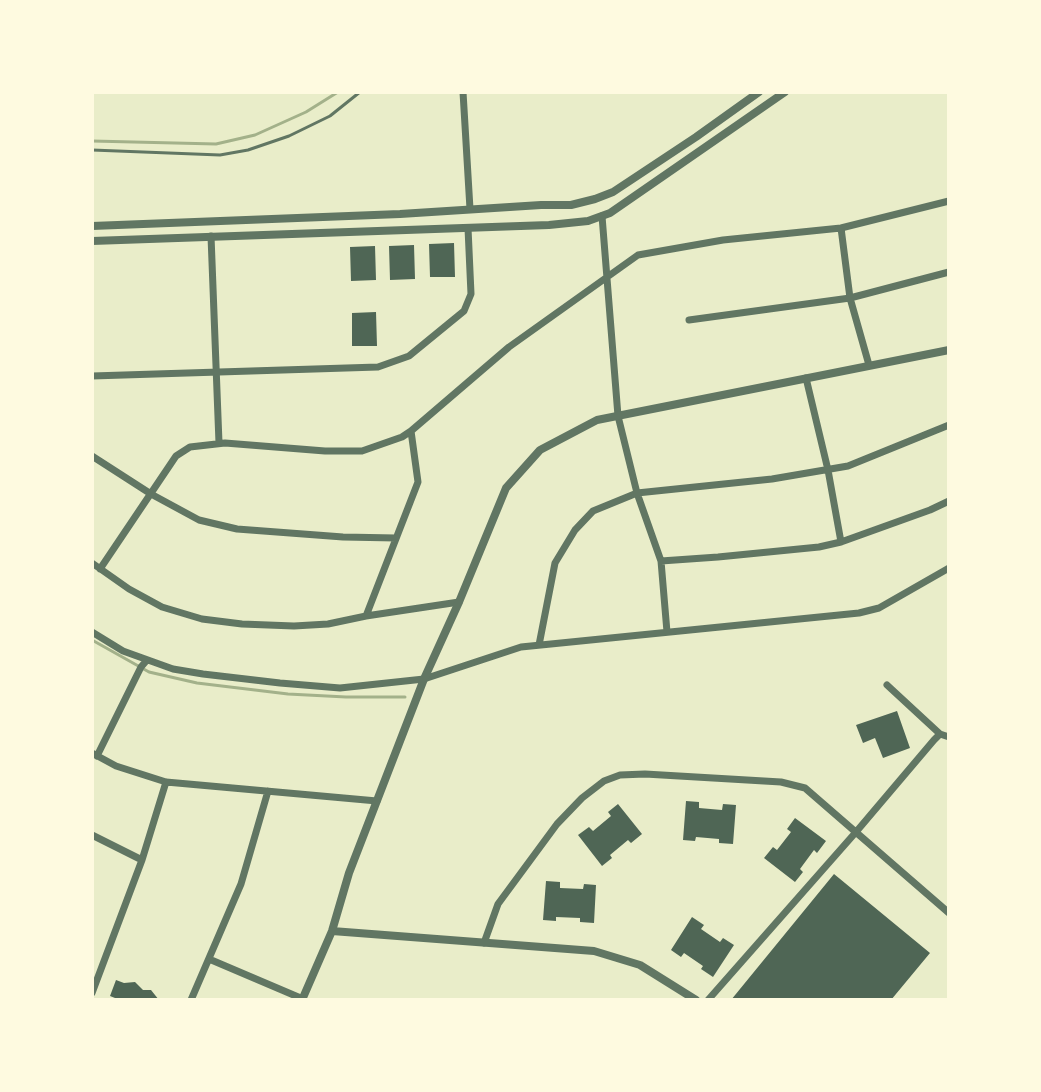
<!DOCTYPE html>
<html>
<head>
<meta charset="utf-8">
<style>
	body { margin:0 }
	#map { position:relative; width:1041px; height:1092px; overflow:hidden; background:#e9edc9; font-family:"Open Sans",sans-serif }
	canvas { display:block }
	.frame { position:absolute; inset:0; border:94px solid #fefae0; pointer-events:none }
</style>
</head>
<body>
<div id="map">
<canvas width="1041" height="1092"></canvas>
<div class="frame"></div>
</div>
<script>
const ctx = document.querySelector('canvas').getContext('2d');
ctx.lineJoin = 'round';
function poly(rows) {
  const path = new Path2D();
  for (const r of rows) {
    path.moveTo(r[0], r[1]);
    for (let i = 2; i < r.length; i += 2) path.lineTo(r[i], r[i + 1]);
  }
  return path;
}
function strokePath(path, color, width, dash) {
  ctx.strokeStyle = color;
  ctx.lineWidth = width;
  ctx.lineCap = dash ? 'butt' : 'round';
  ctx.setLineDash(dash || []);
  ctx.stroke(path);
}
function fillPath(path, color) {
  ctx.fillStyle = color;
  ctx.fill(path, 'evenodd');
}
const stream = poly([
	[92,141,216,144,255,135,306,112,338,92],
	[92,640,149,672,197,683,288,694,346,697,405,697]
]);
const building = poly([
	[454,243,455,277,430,277,429,244],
	[414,245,415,279,390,280,389,246],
	[375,246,376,280,351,281,350,247],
	[376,312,377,346,352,346,352,313],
	[897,711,910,748,883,758,875,738,863,743,856,725],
	[686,801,699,802,699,808,722,810,723,804,736,805,733,844,719,843,719,839,696,837,695,841,683,840],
	[618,804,642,834,631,843,628,840,610,855,612,858,602,866,578,835,589,827,593,831,611,816,608,812],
	[795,818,826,841,817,853,814,850,800,869,803,872,795,882,764,858,773,847,777,850,791,832,787,829],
	[834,874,930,953,891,1000,731,1000],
	[546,881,560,882,560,888,583,889,584,884,596,885,594,923,580,922,580,918,556,917,556,921,543,920],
	[692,917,704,925,701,929,720,942,723,938,734,945,713,977,701,969,703,966,684,953,681,957,671,950],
	[116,980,124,983,135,982,143,990,151,990,159,1000,114,1000,115,998,110,996]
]);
const service = poly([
	[92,150,220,155,248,150,289,136,330,116,360,92]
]);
const minor = poly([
	[463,92,470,209],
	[602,216,618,416,637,493,661,561,667,632],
	[841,228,850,298,869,365],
	[211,236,219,443],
	[689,320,850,298,949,272],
	[92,376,378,367,409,356,464,311,471,294,468,228],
	[806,378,828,470,841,542],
	[92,456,151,494,199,520,237,529,343,537,396,538],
	[661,561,718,557,819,547,841,542,930,510,949,501],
	[92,563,129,589,162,607,202,619,242,624,294,626,328,624,366,616,459,602],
	[100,569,176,456,190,447,225,443,325,451,362,451,402,437,411,431,509,347,638,255,723,240,841,228,949,201],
	[366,616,418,482,411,431],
	[92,632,123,651,173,669,203,674,280,683,340,688,424,679,521,647,859,613,879,608,949,568],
	[539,645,555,563,575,530,593,511,637,493,772,479,848,466,949,425],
	[887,685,940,734],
	[92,753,116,766,166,782,377,801],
	[97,756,141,667,147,660],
	[92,835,142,860],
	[484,943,498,904,557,824,582,798,604,781,620,775,645,774,781,782,805,788,949,913],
	[209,959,303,999],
	[92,993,142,860,166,782],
	[191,1000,241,884,268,791],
	[708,1000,856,832,934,740,940,734,949,737]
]);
const tertiary = poly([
	[92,226,400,214,541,205,571,205,595,199,613,192,696,137,759,92],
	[92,241,549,225,588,221,610,213,785,92],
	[332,931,594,951,640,965,696,1000],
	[302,1000,332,931,349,873,424,679,459,602,506,488,540,450,597,420,949,350]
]);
strokePath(stream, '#a3b18a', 3);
fillPath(building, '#4f6655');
strokePath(service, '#617663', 3);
strokePath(minor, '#617663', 7);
strokePath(tertiary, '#617663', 8);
</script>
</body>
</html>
